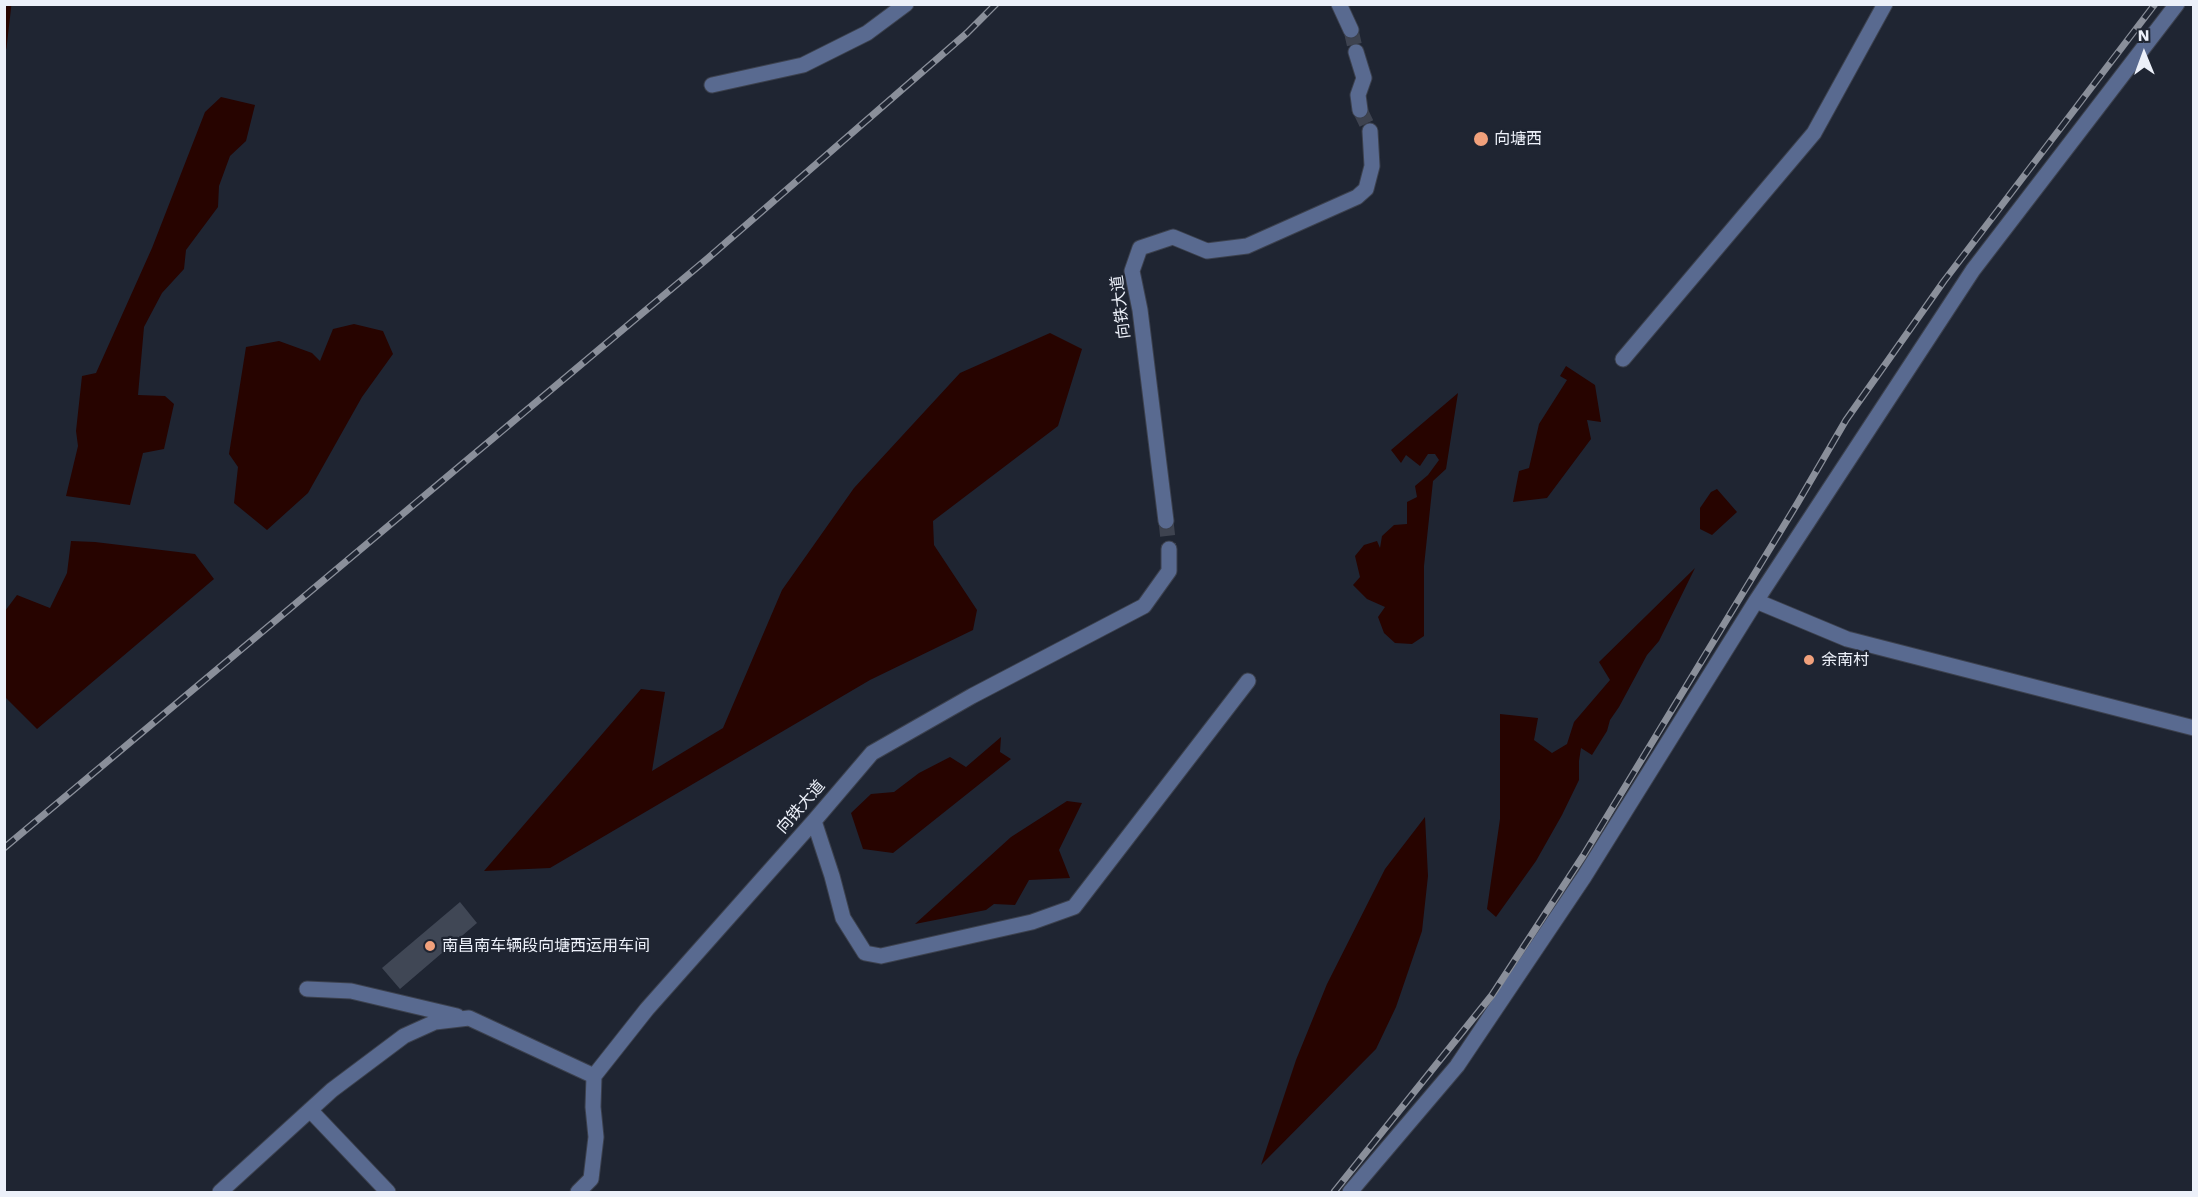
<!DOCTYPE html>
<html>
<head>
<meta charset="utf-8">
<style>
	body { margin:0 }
	#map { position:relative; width:2198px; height:1197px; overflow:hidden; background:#1f2532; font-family:"Work Sans",sans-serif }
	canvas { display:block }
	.frame { position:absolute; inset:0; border:6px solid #ecf0f9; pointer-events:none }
	.north { position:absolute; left:2114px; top:24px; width:60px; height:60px; -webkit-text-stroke:4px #1f2532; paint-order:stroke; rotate:359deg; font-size:16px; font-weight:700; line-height:24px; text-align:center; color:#ecf0f9 }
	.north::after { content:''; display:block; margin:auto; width:21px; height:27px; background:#ecf0f9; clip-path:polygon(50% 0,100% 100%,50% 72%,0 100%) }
</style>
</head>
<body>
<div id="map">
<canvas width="2198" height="1197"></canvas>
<div class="frame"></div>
<div class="north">N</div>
</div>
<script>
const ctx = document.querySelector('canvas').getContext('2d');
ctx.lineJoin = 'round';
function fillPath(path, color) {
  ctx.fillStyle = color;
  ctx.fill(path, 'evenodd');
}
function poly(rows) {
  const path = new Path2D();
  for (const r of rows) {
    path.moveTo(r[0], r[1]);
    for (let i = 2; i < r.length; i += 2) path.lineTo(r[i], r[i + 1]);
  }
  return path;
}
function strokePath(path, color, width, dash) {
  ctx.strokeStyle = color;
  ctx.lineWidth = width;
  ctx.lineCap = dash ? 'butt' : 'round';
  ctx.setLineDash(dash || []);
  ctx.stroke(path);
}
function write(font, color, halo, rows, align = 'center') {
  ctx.font = font + ' "Work Sans","Noto Sans SC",sans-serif';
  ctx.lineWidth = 4.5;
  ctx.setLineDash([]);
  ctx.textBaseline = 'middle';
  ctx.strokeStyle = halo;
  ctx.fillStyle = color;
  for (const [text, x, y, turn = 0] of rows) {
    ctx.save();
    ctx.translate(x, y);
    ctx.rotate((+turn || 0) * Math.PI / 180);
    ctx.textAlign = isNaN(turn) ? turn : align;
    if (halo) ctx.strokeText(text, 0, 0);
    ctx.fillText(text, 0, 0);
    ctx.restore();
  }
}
const water = poly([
	[221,97,255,105,246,141,230,156,219,186,218,207,186,250,184,269,162,293,144,327,138,395,165,396,174,404,164,449,143,453,130,505,66,496,78,446,76,431,82,376,96,373,152,248,205,112],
	[354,324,383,331,393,354,362,397,308,493,267,530,234,503,238,467,229,454,246,347,279,341,312,353,320,361,333,329],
	[1050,333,1082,349,1058,426,933,521,934,545,977,610,973,630,870,680,550,868,484,871,641,689,665,692,652,771,723,728,782,590,854,488,960,373],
	[1566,366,1595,385,1601,422,1587,420,1591,439,1547,498,1513,502,1519,471,1529,468,1539,424,1567,380,1560,376],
	[1458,393,1446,469,1433,481,1424,566,1424,636,1412,644,1395,643,1384,633,1378,617,1385,607,1367,599,1353,585,1360,577,1355,556,1364,545,1377,541,1380,548,1382,536,1394,525,1407,524,1407,502,1417,497,1415,486,1428,475,1439,460,1435,454,1428,454,1420,466,1406,455,1401,463,1391,450],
	[1717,489,1737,512,1712,535,1700,529,1700,508,1711,492],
	[71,541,95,542,195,554,214,579,37,729,5,697,5,611,17,595,50,608,67,573],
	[1695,568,1659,641,1647,655,1619,707,1610,720,1607,731,1592,755,1581,748,1579,761,1579,780,1562,815,1536,861,1496,917,1487,909,1500,819,1500,714,1538,718,1534,740,1552,753,1567,744,1574,722,1610,680,1599,662],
	[1001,737,1000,752,1011,759,893,853,863,849,851,813,871,794,894,792,919,773,950,757,966,767],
	[1067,801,1082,803,1059,850,1070,878,1029,880,1015,905,994,904,986,910,915,924,1011,837],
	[1425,817,1428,876,1422,931,1396,1007,1376,1049,1261,1165,1296,1060,1327,984,1385,869]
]);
const stream = poly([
	[4,48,9,4]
]);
const building = poly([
	[460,902,477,923,400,989,382,968]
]);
const minorTunnel = poly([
	[1351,30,1356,52],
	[1360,110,1370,131],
	[1166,521,1169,549]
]);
const minor = poly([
	[1339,4,1351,30],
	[1356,52,1364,78,1358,95,1360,110],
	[712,85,803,65,867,33,906,4],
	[1623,359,1814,133,1885,4],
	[1166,521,1140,310,1132,271,1140,248,1173,237,1207,251,1247,246,1357,197,1366,189,1372,166,1370,131],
	[1756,601,1847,639,2194,728],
	[814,821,832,876,843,918,865,953,881,956,1032,922,1074,907,1248,681],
	[307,989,351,991,457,1016],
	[310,1110,388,1192],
	[220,1192,332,1090,404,1036,435,1022,469,1018,594,1076],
	[578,1192,591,1179,596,1137,593,1107,594,1076,647,1009,814,821,872,753,972,696,1144,606,1169,571,1169,549],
	[1350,1192,1457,1066,1584,877,1756,601,1973,270,2177,4]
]);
const rail = poly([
	[4,848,707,259,967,33,996,4],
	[1334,1192,1492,995,1583,856,1797,504,1846,420,1944,281,2155,4]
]);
const markers = [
	[1481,139,8,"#f1a17c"],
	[1809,660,6,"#f1a17c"],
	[430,946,6,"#f1a17c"]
];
const poiNames = [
	["向塘西",1494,139],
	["余南村",1821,660],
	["南昌南车辆段向塘西运用车间",442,946]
];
const streetNames = [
	["向铁大道",1121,307,-97],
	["向铁大道",801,807,-49]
];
fillPath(water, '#270400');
strokePath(stream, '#270400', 5);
fillPath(building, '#404755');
strokePath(minorTunnel, '#3e4350', 15, [15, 8]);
strokePath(minor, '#3c414e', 17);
strokePath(minor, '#596a90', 15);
strokePath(rail, '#8a8f9a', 7);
strokePath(rail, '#1f2532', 4.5, [14]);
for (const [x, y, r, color] of markers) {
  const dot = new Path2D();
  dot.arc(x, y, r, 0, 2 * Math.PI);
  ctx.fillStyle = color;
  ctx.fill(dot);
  strokePath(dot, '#1f2532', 2);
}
write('16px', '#ecf0f9', '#1f2532', poiNames, 'left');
write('16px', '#ecf0f9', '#1f2532', streetNames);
</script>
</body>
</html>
